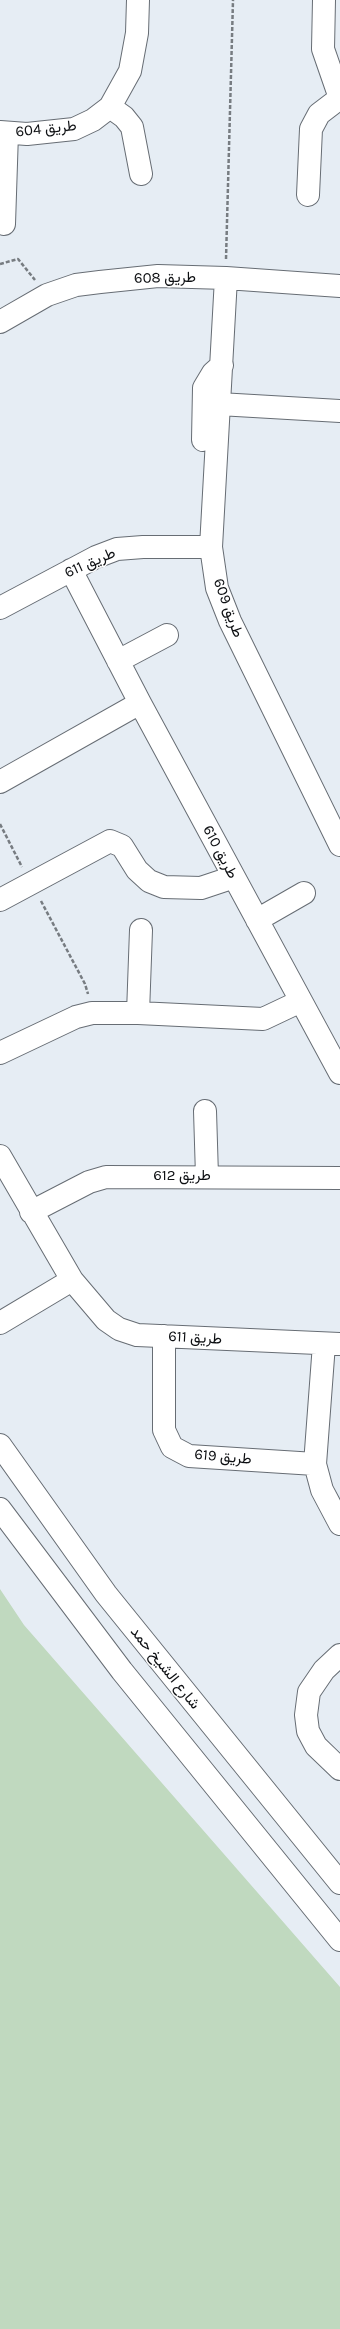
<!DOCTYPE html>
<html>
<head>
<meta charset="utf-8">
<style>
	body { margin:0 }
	canvas { display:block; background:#e6edf4 }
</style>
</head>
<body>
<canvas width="340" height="2329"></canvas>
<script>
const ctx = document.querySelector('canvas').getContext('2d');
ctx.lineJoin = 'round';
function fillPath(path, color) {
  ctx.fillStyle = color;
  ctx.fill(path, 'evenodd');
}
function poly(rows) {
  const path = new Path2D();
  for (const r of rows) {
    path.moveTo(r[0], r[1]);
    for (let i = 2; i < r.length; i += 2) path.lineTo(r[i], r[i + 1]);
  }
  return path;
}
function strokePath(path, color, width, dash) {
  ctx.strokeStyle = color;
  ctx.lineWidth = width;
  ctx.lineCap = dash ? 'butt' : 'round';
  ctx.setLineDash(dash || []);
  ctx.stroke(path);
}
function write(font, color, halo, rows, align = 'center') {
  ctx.font = font + ' Karla,Vazirmatn,sans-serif';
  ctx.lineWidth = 3;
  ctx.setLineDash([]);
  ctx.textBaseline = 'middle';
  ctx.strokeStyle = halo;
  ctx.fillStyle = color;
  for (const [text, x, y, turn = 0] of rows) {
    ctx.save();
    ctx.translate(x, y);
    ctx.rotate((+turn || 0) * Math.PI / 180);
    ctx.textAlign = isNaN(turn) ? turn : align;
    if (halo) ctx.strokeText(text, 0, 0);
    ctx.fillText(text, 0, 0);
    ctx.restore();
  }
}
const green = poly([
	[0,1589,24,1625,340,1987,340,2329,0,2329]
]);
const path = poly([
	[226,259,233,0],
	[0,264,18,259,35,280],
	[0,824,22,867],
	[41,901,85,984,88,994]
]);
const minor = poly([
	[324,0,323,49,340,98],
	[110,107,124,117,132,127,141,174],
	[0,132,27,134,74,129,93,120,110,107,130,71,137,33,138,0],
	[308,195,311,129,319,114,340,98],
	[4,224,7,133],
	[226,278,211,547,217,588,230,621,340,845],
	[0,322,47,295,76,285,100,282,158,276,226,278,340,286],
	[219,404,340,411],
	[203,440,204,388,213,373,222,365],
	[71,570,140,703,340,1073],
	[0,608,96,557,117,549,143,547,211,547],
	[118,661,167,635],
	[0,782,140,703],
	[0,900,110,841,122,846,137,870,149,881,164,887,201,888,234,877],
	[257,920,304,893],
	[138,1013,141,930],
	[0,1053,76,1017,92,1013,138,1013,263,1019,301,1001],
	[205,1111,207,1176],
	[0,1156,72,1280,106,1320,119,1329,137,1335,340,1344],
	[31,1212,89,1182,106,1177,340,1178],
	[0,1323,72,1280],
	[164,1336,164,1430,172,1447,189,1456,315,1464],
	[324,1344,315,1464,322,1490,340,1524],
	[340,1655,324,1670,309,1692,306,1715,308,1731,316,1746,340,1769]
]);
const major = poly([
	[0,1445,106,1594,340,1883],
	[0,1509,122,1671,340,1940]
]);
const streetNames = [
	["طريق 604",46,129,-6],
	["طريق 608",165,278,-1],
	["طريق 611",90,563,-24],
	["طريق 609",228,608,70],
	["طريق 610",220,852,62],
	["طريق 612",182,1176],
	["طريق 611",195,1338,3],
	["طريق 619",223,1457,5],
	["شارع الشيخ حمد",165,1668,51]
];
fillPath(green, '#c0d9bf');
strokePath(minor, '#676d74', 24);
strokePath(major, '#676d74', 24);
strokePath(path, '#777c81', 2.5, [4, 2]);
strokePath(minor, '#fff', 22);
strokePath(major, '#fff', 22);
write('15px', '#0d0f12', '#fff', streetNames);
</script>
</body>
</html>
